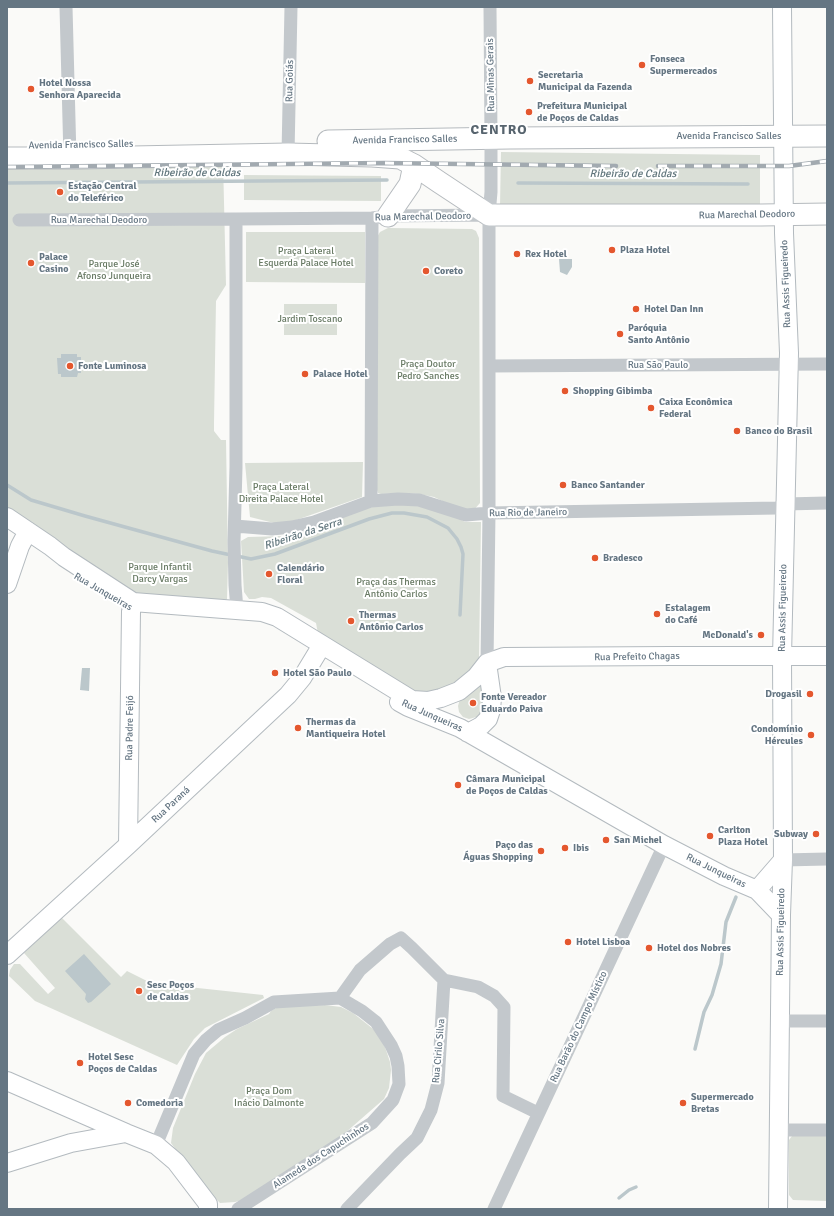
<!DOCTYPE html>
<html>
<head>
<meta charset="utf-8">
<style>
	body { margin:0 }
	#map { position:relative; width:834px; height:1216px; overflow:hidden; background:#fafaf8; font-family:Signika,sans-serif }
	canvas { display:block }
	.frame { position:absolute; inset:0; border:8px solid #657683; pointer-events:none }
</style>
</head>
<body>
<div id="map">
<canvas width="834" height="1216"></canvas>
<div class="frame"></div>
</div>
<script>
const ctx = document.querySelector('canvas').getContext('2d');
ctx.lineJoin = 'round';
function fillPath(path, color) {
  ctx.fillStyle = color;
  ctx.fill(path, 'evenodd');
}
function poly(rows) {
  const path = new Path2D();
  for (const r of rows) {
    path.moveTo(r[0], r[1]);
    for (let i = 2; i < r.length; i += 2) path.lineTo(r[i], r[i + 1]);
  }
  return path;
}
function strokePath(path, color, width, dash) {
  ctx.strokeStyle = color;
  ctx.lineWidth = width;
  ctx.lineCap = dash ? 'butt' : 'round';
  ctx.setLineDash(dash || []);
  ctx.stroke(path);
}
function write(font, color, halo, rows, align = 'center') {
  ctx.font = font + ' Signika,sans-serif';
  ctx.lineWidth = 4;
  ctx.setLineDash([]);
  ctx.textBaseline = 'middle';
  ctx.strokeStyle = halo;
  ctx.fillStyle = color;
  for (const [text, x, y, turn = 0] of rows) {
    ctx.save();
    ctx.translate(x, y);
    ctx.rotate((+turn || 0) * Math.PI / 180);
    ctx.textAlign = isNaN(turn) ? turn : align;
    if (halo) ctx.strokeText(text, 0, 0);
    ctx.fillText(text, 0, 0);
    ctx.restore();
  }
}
const green = poly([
	[501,152,760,155,760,204,500,206],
	[223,161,226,285,216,301,214,423,214,431,221,440,226,440,228,563,227,599,224,605,153,600,119,586,7,513,7,163],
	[244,175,381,176,381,201,244,200],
	[388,228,472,229,476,231,479,238,480,503,473,511,461,510,434,497,419,494,405,493,381,494,378,493,377,490,377,237,380,232],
	[246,232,365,232,365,283,246,282],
	[284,304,337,304,337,335,284,335],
	[363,462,362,497,282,525,250,517,245,463],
	[416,504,458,518,465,522,481,522,479,659,472,671,453,687,414,695,319,639,316,623,271,598,262,597,255,599,249,599,244,592,241,541,248,537,283,536,314,528,365,508,388,505],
	[484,678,486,704,480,716,469,719,463,717,459,712,458,706,460,699],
	[61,917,121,977,127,971,151,983,263,995,264,998,205,1028,194,1039,177,1065,35,1001,9,976,10,970,14,964,20,964,48,994,55,988,24,953],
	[325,1005,341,1007,353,1013,377,1032,385,1047,390,1062,391,1070,389,1088,384,1099,337,1140,252,1198,235,1202,220,1203,197,1179,171,1143,173,1128,195,1074,206,1053,225,1037,237,1029,269,1014,271,1011,278,1007],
	[792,1136,827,1136,827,1201,793,1200,789,1195,789,1140]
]);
const water = poly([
	[559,259,572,259,572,267,567,275,560,272],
	[61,354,77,354,77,357,81,357,81,373,78,373,77,377,61,377,61,374,58,374,57,358,61,358],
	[82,668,90,668,89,691,80,690],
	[84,954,111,984,91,1002,88,1003,85,999,86,994,65,971]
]);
const stream = poly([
	[7,183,387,180],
	[518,183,748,184],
	[7,485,31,500,85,516,212,551,231,555],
	[237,556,251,559,275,554,369,519,392,513,404,513,427,517,448,528,457,539,461,547,463,554,460,615],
	[695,1049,704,1012,712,995,721,964,726,922,736,897],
	[619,1198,629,1190,636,1187]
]);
const street = poly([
	[66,7,70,158],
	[288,154,291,7],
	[236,219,236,467,234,541,235,585,237,610],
	[19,220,236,219,372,218,388,216,489,215],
	[489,366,827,364],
	[371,501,372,218],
	[235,526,272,529,292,527,314,522,371,501,398,499,419,500,466,515,489,513,777,508,785,504,827,503],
	[487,663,489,513,489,215,491,192,491,139,490,7],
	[783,860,827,859],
	[340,998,360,970,390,944,401,938,412,948,444,980,478,987,494,996,504,1007,503,1096,538,1113],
	[779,1021,827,1021],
	[779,1130,827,1130],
	[156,1145,194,1054,206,1040,218,1030,245,1018,274,1002,340,998,362,1011,376,1022,391,1045,396,1056,398,1066,399,1084,393,1100,372,1123,238,1209],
	[347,1209,400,1154,417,1138,431,1110,438,1083,444,980],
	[494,1209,664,845]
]);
const secondary = poly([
	[7,517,50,546,64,557,133,602,262,612,277,617,412,700,428,701,441,698,459,691,476,677,487,663,504,657,671,656,827,656],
	[7,584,20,546,28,531],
	[399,702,408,707,460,728,664,845,724,876,757,890,781,915],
	[468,733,481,726,488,719,491,710,492,698,487,663],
	[128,845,131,611],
	[757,890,783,860],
	[7,955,128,845,288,695,302,678,322,645],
	[7,1081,126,1133],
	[7,1163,71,1143,126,1133,156,1145,176,1162,208,1204,208,1209],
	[778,1209,781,915,783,860,782,657,789,353,784,233,782,7]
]);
const primary = poly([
	[328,141,510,138,827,136],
	[7,158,80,158,288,154,372,156,400,158,414,165,439,182,489,215,761,215,827,214],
	[388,216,410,184,414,165]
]);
const rail = poly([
	[658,166,789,166,827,161],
	[7,167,384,163,616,166]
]);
const markers = [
	[642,65,4,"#e4572e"],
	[530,81,4,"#e4572e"],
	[31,89,4,"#e4572e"],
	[529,112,4,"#e4572e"],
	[60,192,4,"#e4572e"],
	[612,250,4,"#e4572e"],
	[517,254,4,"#e4572e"],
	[31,263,4,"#e4572e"],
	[426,271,4,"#e4572e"],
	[636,309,4,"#e4572e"],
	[620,334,4,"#e4572e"],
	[70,366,4,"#e4572e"],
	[305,374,4,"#e4572e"],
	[565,391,4,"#e4572e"],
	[651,408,4,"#e4572e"],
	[737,431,4,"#e4572e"],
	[563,485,4,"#e4572e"],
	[595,558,4,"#e4572e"],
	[269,574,4,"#e4572e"],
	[657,614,4,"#e4572e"],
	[351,621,4,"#e4572e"],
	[761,635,4,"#e4572e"],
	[275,673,4,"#e4572e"],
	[810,694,4,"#e4572e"],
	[473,703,4,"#e4572e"],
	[298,728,4,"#e4572e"],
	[811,735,4,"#e4572e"],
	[458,785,4,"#e4572e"],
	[816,834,4,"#e4572e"],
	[710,836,4,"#e4572e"],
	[606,840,4,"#e4572e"],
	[565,848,4,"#e4572e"],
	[541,851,4,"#e4572e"],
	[568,942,4,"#e4572e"],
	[649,948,4,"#e4572e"],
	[139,991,4,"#e4572e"],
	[80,1063,4,"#e4572e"],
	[128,1103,4,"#e4572e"],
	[683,1103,4,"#e4572e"]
];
const poiNames = [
	["Fonseca",650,59],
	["Supermercados",650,71],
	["Secretaria",538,75],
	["Municipal da Fazenda",538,87],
	["Hotel Nossa",39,83],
	["Senhora Aparecida",39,95],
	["Prefeitura Municipal",537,106],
	["de Poços de Caldas",537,118],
	["Estação Central",68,186],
	["do Teleférico",68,198],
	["Plaza Hotel",620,250],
	["Rex Hotel",525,254],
	["Palace",39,257],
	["Casino",39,269],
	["Coreto",434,271],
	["Hotel Dan Inn",644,309],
	["Paróquia",628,328],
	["Santo Antônio",628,340],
	["Fonte Luminosa",78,366],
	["Palace Hotel",313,374],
	["Shopping Gibimba",573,391],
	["Caixa Econômica",659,402],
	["Federal",659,414],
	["Banco do Brasil",745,431],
	["Banco Santander",571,485],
	["Bradesco",603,558],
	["Calendário",277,568],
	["Floral",277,580],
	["Estalagem",665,608],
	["do Café",665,620],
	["Thermas",359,615],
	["Antônio Carlos",359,627],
	["McDonald's",753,635,"right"],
	["Hotel São Paulo",283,673],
	["Drogasil",802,694,"right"],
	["Fonte Vereador",481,697],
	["Eduardo Paiva",481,709],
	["Thermas da",306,722],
	["Mantiqueira Hotel",306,734],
	["Condomínio",803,729,"right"],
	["Hércules",803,741,"right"],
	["Câmara Municipal",466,779],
	["de Poços de Caldas",466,791],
	["Carlton",718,830],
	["Plaza Hotel",718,842],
	["Subway",808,834,"right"],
	["San Michel",614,840],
	["Paço das",533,845,"right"],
	["Águas Shopping",533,857,"right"],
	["Ibis",573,848],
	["Hotel Lisboa",576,942],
	["Hotel dos Nobres",657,948],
	["Sesc Poços",147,985],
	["de Caldas",147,997],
	["Hotel Sesc",88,1057],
	["Poços de Caldas",88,1069],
	["Supermercado",691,1097],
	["Bretas",691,1109],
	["Comedoria",136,1103]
];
const streetNames = [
	["Rua Minas Gerais",491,75,-91],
	["Rua Goiás",290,81,-89],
	["Avenida Francisco Salles",729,136],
	["Avenida Francisco Salles",405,140,-1],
	["Avenida Francisco Salles",81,145,-1],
	["Rua Marechal Deodoro",747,215,-1],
	["Rua Marechal Deodoro",423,217,-1],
	["Rua Marechal Deodoro",99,220],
	["Rua Assis Figueiredo",786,284,-92],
	["Rua São Paulo",658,365],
	["Rua Rio de Janeiro",528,513,-1],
	["Rua Junqueiras",103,592,30],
	["Rua Assis Figueiredo",783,608,-89],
	["Rua Prefeito Chagas",637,657,-1],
	["Rua Junqueiras",432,716,24],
	["Rua Padre Feijó",130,728,-89],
	["Rua Paraná",171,805,-43],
	["Rua Junqueiras",716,871,26],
	["Rua Assis Figueiredo",781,932,-89],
	["Rua Barão do Campo Místico",579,1027,-65],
	["Rua Cirilo Silva",439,1051,-85],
	["Alameda dos Capuchinhos",321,1156,-33]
];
const parkNames = [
	["Praça Lateral",306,251],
	["Esquerda Palace Hotel",306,263],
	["Parque José",114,264],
	["Afonso Junqueira",114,276],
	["Jardim Toscano",310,319],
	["Praça Doutor",428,364],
	["Pedro Sanches",428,376],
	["Praça Lateral",281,487],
	["Direita Palace Hotel",281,499],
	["Parque Infantil",160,567],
	["Darcy Vargas",160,579],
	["Praça das Thermas",396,582],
	["Antônio Carlos",396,594],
	["Praça Dom",269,1091],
	["Inácio Dalmonte",269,1103]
];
const waterNames = [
	["Ribeirão de Caldas",197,173],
	["Ribeirão de Caldas",633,174],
	["Ribeirão da Serra",303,534,-18]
];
const districtNames = [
	["CENTRO",499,130]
];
fillPath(green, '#dadfd7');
fillPath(water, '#bbc7cb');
strokePath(stream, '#bbc7cb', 3.5);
strokePath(secondary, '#b3babf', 20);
strokePath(primary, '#b5babe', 23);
strokePath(street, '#c3c8cc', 13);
strokePath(secondary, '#fff', 18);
strokePath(primary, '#fff', 21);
strokePath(rail, '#a2aab0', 4.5);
strokePath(rail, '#fff', 3, [9]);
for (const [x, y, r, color] of markers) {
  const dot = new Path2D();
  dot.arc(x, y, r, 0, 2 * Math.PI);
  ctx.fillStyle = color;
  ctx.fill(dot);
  strokePath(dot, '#fff', 1.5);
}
write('bold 10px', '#657683', '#fff', poiNames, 'left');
write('10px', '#657683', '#fff', streetNames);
write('10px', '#687a64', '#fff', parkNames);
write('italic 11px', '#60757c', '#fff', waterNames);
ctx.letterSpacing = '1px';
write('bold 14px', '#57646e', '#fff', districtNames);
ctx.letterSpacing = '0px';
</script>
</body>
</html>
